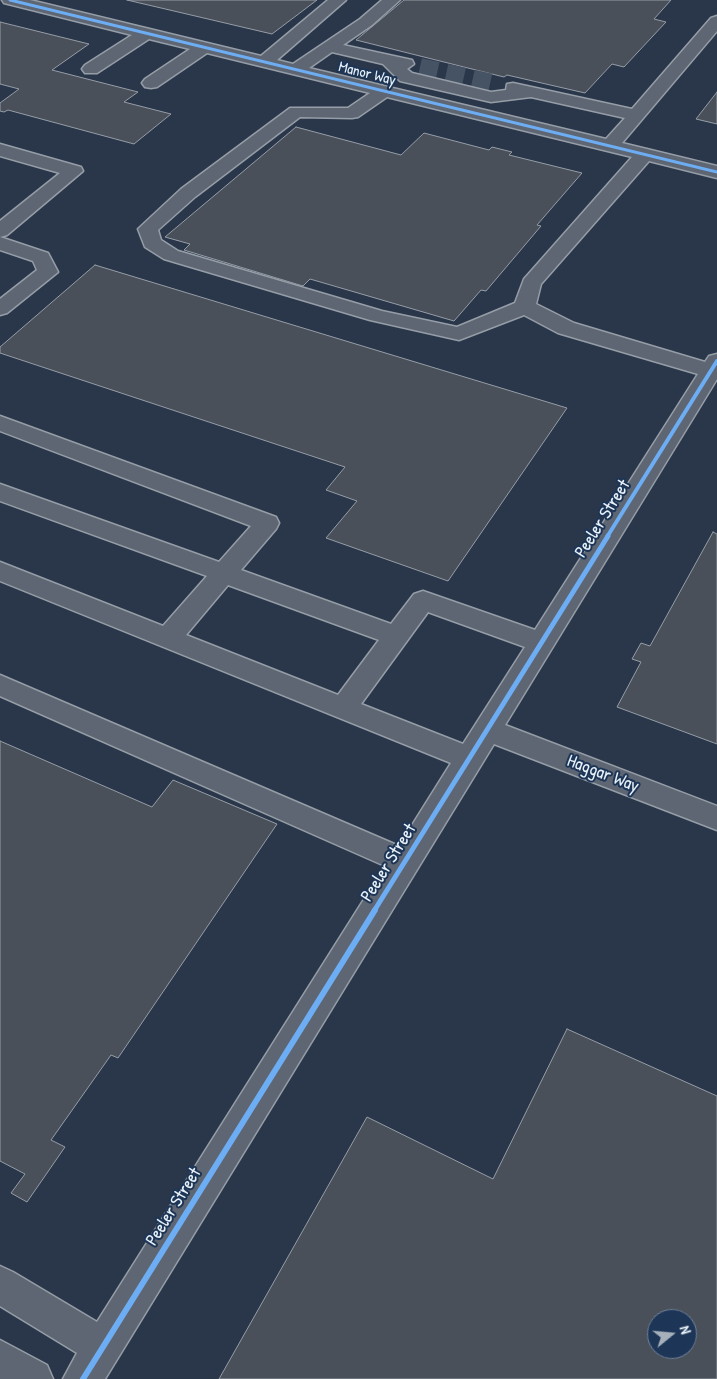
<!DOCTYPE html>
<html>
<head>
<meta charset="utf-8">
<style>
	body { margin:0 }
	#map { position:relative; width:717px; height:1379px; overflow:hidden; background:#2a374a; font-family:"Patrick Hand",sans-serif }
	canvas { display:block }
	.north { position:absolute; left:647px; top:1309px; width:50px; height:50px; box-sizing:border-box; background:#1d3557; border:1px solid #6e8097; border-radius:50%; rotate:73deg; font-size:14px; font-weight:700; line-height:20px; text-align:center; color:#e8f1f8 }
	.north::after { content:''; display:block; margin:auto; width:18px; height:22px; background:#a6b0bb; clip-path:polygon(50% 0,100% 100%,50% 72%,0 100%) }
</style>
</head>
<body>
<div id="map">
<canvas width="717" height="1379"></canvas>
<div class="north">N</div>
</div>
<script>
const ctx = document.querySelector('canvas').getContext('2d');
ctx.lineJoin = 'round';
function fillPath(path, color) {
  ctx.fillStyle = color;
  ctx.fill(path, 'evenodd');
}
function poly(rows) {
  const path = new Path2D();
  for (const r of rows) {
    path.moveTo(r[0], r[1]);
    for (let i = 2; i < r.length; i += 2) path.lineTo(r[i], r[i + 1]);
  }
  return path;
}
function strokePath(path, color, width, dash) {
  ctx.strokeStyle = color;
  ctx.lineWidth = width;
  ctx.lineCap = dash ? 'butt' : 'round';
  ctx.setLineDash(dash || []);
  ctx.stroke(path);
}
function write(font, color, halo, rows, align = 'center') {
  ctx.font = font + ' "Patrick Hand",sans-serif';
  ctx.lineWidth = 4;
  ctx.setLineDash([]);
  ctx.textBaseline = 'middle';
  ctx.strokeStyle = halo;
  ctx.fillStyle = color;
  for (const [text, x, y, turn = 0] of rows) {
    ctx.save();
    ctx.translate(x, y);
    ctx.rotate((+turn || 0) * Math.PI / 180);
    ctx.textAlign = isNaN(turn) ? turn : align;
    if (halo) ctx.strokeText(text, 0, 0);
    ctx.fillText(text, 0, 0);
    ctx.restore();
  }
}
const building = poly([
	[127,0,317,0,272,34,127,0],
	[404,0,671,0,654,19,666,22,624,67,612,64,585,93,507,75,504,77,356,40,404,0],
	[0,22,89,44,52,70,138,92,124,102,171,114,134,144,8,110,4,112,0,111,0,103,19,89,0,84,0,22],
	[717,92,717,124,696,119,717,92],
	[296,127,401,155,424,133,489,150,492,147,512,152,509,155,582,173,537,225,541,226,486,291,481,290,454,321,310,279,303,286,184,250,190,244,165,237,296,127],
	[95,265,567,408,448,581,326,538,357,501,326,490,345,467,0,353,0,347,95,265],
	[713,532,717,534,717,744,617,707,641,662,632,659,641,643,650,646,713,532],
	[0,741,152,807,173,780,277,824,118,1058,111,1055,51,1140,65,1147,27,1202,11,1193,25,1174,0,1161,0,741],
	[567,1029,717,1096,717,1379,219,1379,367,1117,493,1179,567,1029],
	[657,1319,687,1319,687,1349,657,1349,657,1319]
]);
const minorTunnel = poly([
	[420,67,497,84]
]);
const minor = poly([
	[2,0,30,0,261,56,328,0,346,0,277,60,293,64,360,19,382,0,400,0,372,25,343,45,412,60,414,64,407,69,412,73,491,92,506,90,507,84,513,83,632,109,711,18,717,16,717,31,622,143,717,166,717,178,649,161,541,284,536,304,574,323,705,362,709,356,717,354,717,379,505,725,717,806,717,830,494,744,105,1379,63,1379,77,1353,0,1306,0,1266,13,1272,97,1322,385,866,0,696,0,675,399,846,451,763,0,581,0,562,163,626,207,576,0,501,0,484,219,562,251,526,0,431,0,416,276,517,279,523,276,529,241,570,391,624,414,594,423,591,535,630,698,374,558,333,524,315,459,340,370,320,164,259,145,247,138,229,181,189,290,108,348,108,370,93,207,53,157,87,151,88,145,87,142,83,145,79,190,49,149,39,97,73,85,73,82,69,85,65,132,35,4,3,2,0],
	[332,52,383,64,400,81,491,102,531,97,625,118,606,139,309,68,332,52],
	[387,97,632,157,524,279,515,303,457,327,382,311,178,251,161,240,158,230,195,197,300,117,352,118,358,117,387,97],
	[228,585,379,640,338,695,186,635,228,585],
	[428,612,525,647,463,744,361,704,428,612],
	[0,144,81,167,83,171,7,235,0,237,0,221,60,173,0,156,0,144],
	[0,237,48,253,58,272,7,313,0,315,0,299,37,270,33,261,0,250,0,237],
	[0,1340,47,1365,53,1379,0,1379,0,1340]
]);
const cyclewayFar3 = poly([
	[10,0,717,172]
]);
const cyclewayFar2 = poly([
	[607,537,717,361]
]);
const cyclewayFar1 = poly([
	[374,911,608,536]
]);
const cycleway = poly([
	[83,1379,375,910]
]);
const farStreetnames = [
	["Manor Way",367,74,14]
];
const streetNames = [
	["Peeler Street",603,519,-58],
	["Haggar Way",603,774,21],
	["Peeler Street",389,863,-58],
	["Peeler Street",174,1207,-58]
];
fillPath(building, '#4a505a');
strokePath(building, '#959da7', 1);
strokePath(minorTunnel, '#465364', 18, [18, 9]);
strokePath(minor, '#959da7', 3);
fillPath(minor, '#5d6672');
strokePath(cyclewayFar3, '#6dadf4', 3);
strokePath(cyclewayFar2, '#6dadf4', 4);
strokePath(cyclewayFar1, '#6dadf4', 5);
strokePath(cycleway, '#6dadf4', 6);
write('15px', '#e8f1f8', '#1d3557', farStreetnames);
write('18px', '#e8f1f8', '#1d3557', streetNames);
</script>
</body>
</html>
